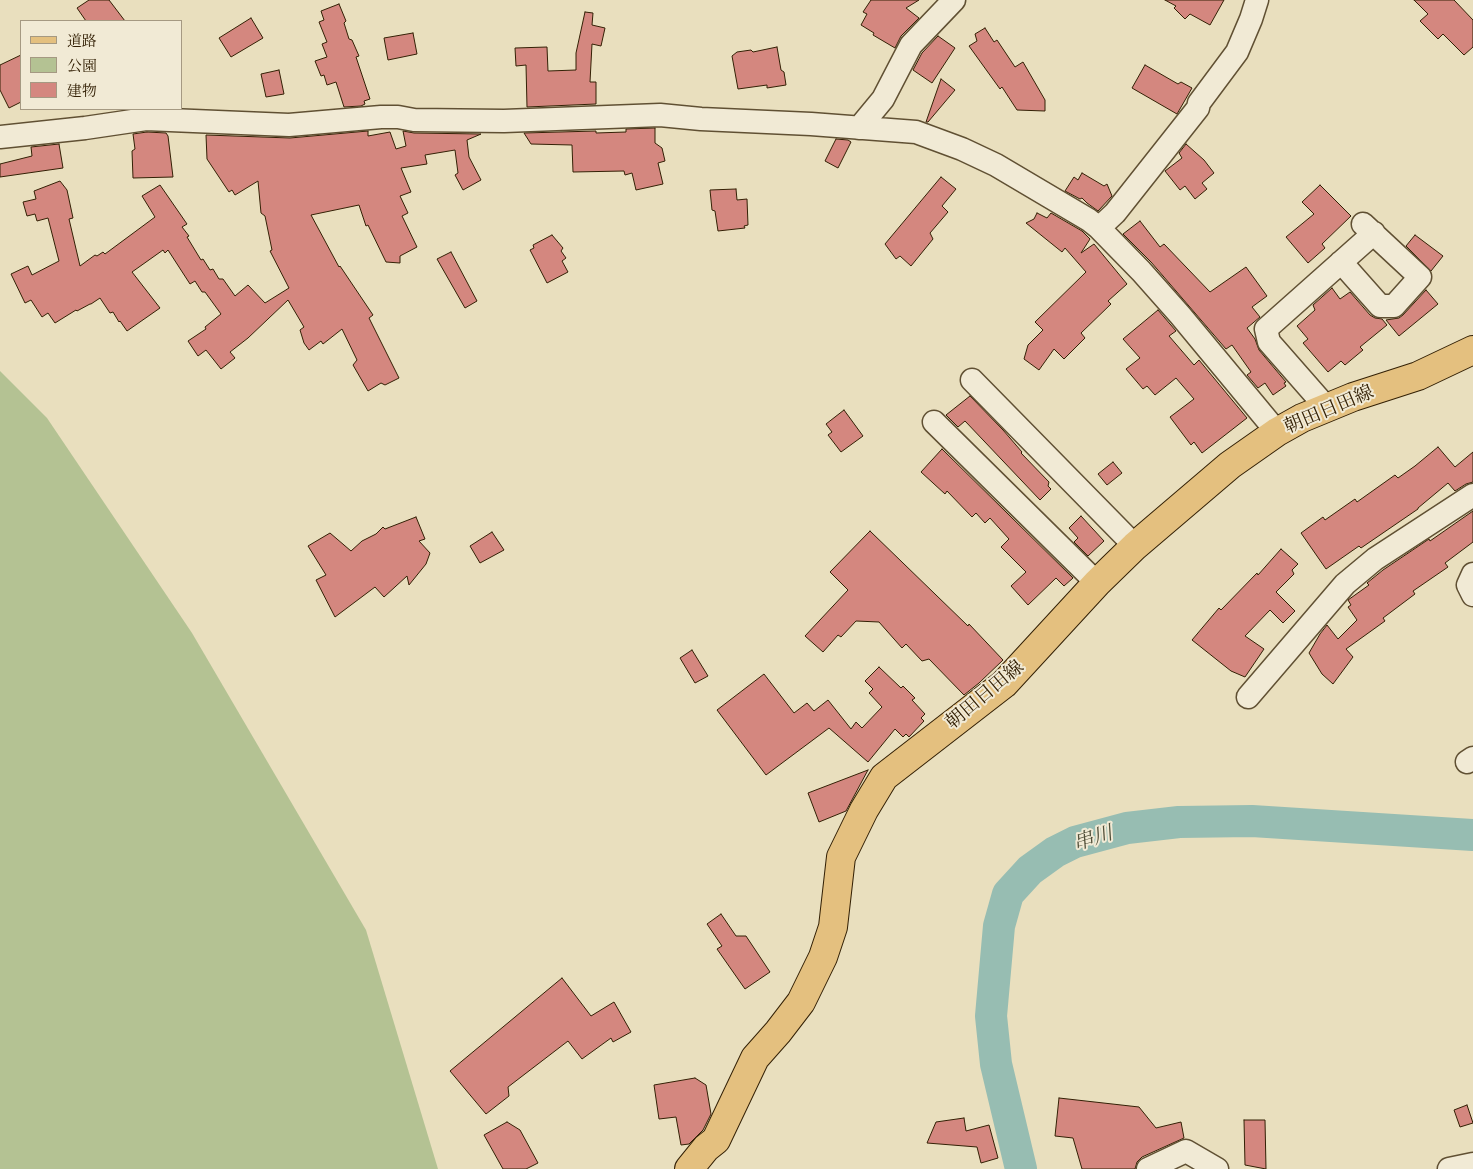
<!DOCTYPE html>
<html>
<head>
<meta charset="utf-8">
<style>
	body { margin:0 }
	#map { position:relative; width:1473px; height:1169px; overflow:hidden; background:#e9dfbe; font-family:"EB Garamond","Noto Serif JP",serif }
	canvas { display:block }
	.legend { position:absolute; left:20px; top:20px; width:162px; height:90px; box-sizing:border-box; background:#f1ead5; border:1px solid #a59982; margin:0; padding:6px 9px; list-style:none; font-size:15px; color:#332005 }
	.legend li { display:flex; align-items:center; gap:10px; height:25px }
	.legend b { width:25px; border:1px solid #a59982 }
</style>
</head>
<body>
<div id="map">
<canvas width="1473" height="1169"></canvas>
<ul class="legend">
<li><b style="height:6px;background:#e4c07f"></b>道路</li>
<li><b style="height:14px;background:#b4c293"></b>公園</li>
<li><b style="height:14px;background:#d4877f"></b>建物</li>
</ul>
</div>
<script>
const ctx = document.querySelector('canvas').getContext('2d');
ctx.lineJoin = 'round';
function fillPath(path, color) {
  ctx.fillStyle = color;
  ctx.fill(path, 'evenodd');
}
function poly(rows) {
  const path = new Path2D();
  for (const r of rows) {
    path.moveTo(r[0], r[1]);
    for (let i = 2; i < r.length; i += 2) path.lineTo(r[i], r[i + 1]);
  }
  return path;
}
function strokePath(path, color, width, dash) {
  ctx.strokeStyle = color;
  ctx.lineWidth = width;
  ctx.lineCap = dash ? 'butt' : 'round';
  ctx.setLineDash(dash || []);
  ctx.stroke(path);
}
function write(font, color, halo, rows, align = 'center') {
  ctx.font = font + ' "EB Garamond","Noto Serif JP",serif';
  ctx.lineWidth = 4;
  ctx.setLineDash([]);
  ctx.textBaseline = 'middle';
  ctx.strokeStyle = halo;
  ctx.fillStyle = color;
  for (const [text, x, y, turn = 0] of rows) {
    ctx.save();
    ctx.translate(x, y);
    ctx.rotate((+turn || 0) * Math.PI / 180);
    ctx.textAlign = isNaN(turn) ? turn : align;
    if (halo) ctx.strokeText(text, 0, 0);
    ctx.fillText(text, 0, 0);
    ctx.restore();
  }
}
const green = poly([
	[0,371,47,418,192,633,366,930,438,1169,0,1169]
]);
const river = poly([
	[1021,1169,996,1064,991,1016,999,926,1008,894,1030,870,1055,852,1075,842,1127,828,1179,822,1252,821,1473,835]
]);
const building = poly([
	[89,0,109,0,125,21,86,21,77,8,89,0],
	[871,0,919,0,906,8,919,18,901,36,895,48,873,35,874,33,861,25,867,14,863,12,871,0],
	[1165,0,1224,0,1210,25,1190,14,1185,19,1174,8,1176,6,1165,0],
	[1414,0,1454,0,1473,20,1473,47,1464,55,1443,34,1438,39,1420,21,1428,14,1414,0],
	[339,4,346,21,344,23,349,39,352,40,359,56,356,57,370,99,364,101,365,104,361,106,344,107,336,82,327,85,324,75,321,76,315,61,327,57,322,44,327,42,319,22,324,20,321,11,339,4],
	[585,12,593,13,592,25,605,28,601,46,592,44,590,82,596,82,596,104,527,107,526,65,516,66,515,48,547,47,548,71,576,70,576,53,585,12],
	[251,18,263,38,231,57,219,38,251,18],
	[985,28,994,42,997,40,1015,67,1023,62,1045,100,1045,111,1017,110,1002,87,1000,89,969,46,977,41,975,34,985,28],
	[413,33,417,54,388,60,384,38,413,33],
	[938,36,955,48,932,83,913,70,922,53,938,36],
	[777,47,781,70,784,72,786,85,767,88,767,85,738,89,732,56,737,52,751,50,753,52,777,47],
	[21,55,21,102,9,108,0,90,0,65,21,55],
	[1145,65,1178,84,1181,82,1192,88,1177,114,1132,88,1145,65],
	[279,70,284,94,266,97,261,74,279,70],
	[941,79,955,90,928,122,926,122,941,79],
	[655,128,655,143,662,148,665,161,658,163,663,184,636,190,632,173,625,175,624,171,573,172,572,145,531,144,524,133,596,131,596,133,626,132,626,129,655,128],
	[368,131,368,136,390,132,396,149,406,146,403,131,414,133,481,134,467,140,469,157,481,180,463,190,455,175,458,173,455,150,425,155,427,164,401,168,411,192,400,196,408,213,402,216,417,247,400,256,400,263,386,262,368,225,366,226,359,205,311,215,339,267,340,266,373,315,369,318,399,378,385,385,381,383,368,391,353,365,357,360,342,329,323,344,321,341,309,350,304,343,300,330,304,327,288,300,248,338,230,352,235,358,221,369,206,350,198,356,188,341,206,329,205,327,221,314,205,292,202,292,195,281,190,284,168,250,165,253,163,250,132,272,160,308,127,331,120,321,119,322,113,312,110,313,100,298,91,304,90,304,77,311,76,310,55,323,48,313,42,317,31,300,25,303,11,274,28,266,32,275,59,261,48,218,37,221,35,214,27,216,23,202,36,199,34,191,60,181,67,190,73,218,69,219,80,266,95,255,97,256,103,252,105,254,155,217,142,196,160,185,187,224,182,227,189,236,187,237,201,260,203,259,210,270,213,269,219,279,223,279,235,296,248,285,265,303,289,288,270,251,272,250,265,216,261,213,258,181,235,195,232,190,229,192,207,159,206,135,290,138,368,131],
	[147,132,166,133,168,136,173,177,133,178,132,151,135,149,133,134,147,132],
	[836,139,848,140,851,142,838,168,825,161,836,139],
	[59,144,63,168,0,177,0,164,32,156,31,147,59,144],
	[1186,144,1204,160,1214,173,1202,183,1207,189,1195,199,1185,186,1180,190,1165,171,1182,158,1179,153,1186,144],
	[1082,173,1104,186,1107,184,1112,196,1098,211,1087,203,1082,198,1080,199,1065,191,1074,177,1078,180,1082,173],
	[941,177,956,189,942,206,948,212,930,233,933,239,911,266,900,256,896,259,885,244,941,177],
	[1320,185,1351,216,1322,244,1325,248,1308,263,1286,237,1314,214,1302,202,1320,185],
	[736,189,737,200,747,199,748,225,744,226,745,228,718,231,715,211,712,210,710,190,736,189],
	[1037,213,1047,218,1051,213,1082,231,1090,239,1081,253,1094,244,1127,284,1108,301,1111,304,1081,333,1085,338,1064,359,1054,349,1039,370,1024,359,1028,345,1043,330,1035,322,1086,272,1065,248,1062,252,1026,223,1034,219,1037,213],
	[1140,221,1160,247,1164,244,1210,292,1246,267,1267,296,1252,307,1260,317,1247,328,1255,339,1259,350,1286,382,1284,383,1286,386,1273,395,1265,383,1258,388,1247,375,1251,372,1232,345,1226,349,1151,262,1123,234,1140,221],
	[552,235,563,248,561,251,566,258,562,261,568,272,547,283,530,250,534,248,533,245,552,235],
	[1415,235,1443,256,1431,271,1406,246,1415,235],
	[451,252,477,301,465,308,437,259,451,252],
	[1332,288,1340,299,1350,292,1370,315,1375,318,1382,319,1387,325,1360,347,1363,350,1345,365,1341,361,1328,372,1303,343,1308,339,1297,326,1315,310,1313,305,1332,288],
	[1426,290,1438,304,1399,336,1386,320,1399,318,1403,315,1426,290],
	[1158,310,1176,331,1169,336,1194,365,1199,360,1247,418,1202,453,1194,442,1191,445,1170,417,1194,399,1176,378,1155,395,1147,386,1143,389,1126,369,1140,358,1123,339,1158,310],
	[970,396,1003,430,1022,452,1021,453,1049,482,1048,486,1051,489,1040,500,965,421,958,427,946,415,970,396],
	[844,410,863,436,841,452,828,435,832,432,826,424,844,410],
	[1438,447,1455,467,1473,452,1473,482,1466,484,1455,491,1448,483,1418,508,1418,509,1361,548,1359,546,1326,569,1301,533,1323,517,1325,520,1355,499,1357,502,1395,475,1398,478,1415,466,1438,447],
	[942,449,1073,578,1064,586,1056,578,1028,605,1011,586,1026,572,1001,547,1009,539,990,518,985,523,976,513,972,517,947,491,945,494,921,472,942,449],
	[1113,462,1122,473,1107,485,1098,474,1113,462],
	[1473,511,1473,542,1445,563,1448,567,1413,591,1415,594,1383,618,1385,621,1346,649,1353,657,1333,684,1322,674,1309,653,1320,634,1327,625,1338,639,1357,620,1348,607,1351,605,1348,600,1369,585,1367,583,1383,570,1429,539,1430,541,1473,511],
	[1081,516,1104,541,1088,556,1074,542,1078,538,1069,528,1081,516],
	[416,517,425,539,419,541,430,553,426,564,409,585,407,576,384,597,375,587,335,617,316,580,326,575,308,546,330,533,351,551,362,541,376,534,383,527,385,529,416,517],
	[870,531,968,626,969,624,1003,660,979,683,964,695,929,659,922,661,906,644,902,648,879,622,856,621,841,637,838,635,823,652,805,636,848,590,830,572,870,531],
	[492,532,504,550,480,563,470,546,492,532],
	[1281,549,1298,564,1292,570,1294,574,1276,592,1295,611,1283,623,1270,610,1245,636,1264,649,1245,677,1231,671,1192,640,1219,608,1221,610,1257,573,1258,575,1281,549],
	[692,650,708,676,695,683,680,658,692,650],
	[879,667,901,688,903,686,915,698,912,700,925,714,921,718,924,721,909,737,906,734,903,737,895,729,868,762,829,728,766,775,717,710,764,674,794,713,807,703,814,711,828,700,851,729,856,722,862,728,882,707,869,693,873,689,865,681,879,667],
	[868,770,846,811,819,822,808,793,868,770],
	[721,914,736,936,746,936,770,972,745,989,717,949,722,946,707,924,721,914],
	[562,978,591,1016,614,1002,631,1032,613,1042,611,1038,582,1059,568,1041,508,1087,509,1096,486,1114,450,1071,562,978],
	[695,1078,706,1085,711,1114,703,1130,689,1144,681,1145,676,1117,659,1119,654,1085,695,1078],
	[1059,1098,1139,1107,1156,1128,1181,1122,1184,1138,1142,1157,1137,1162,1135,1169,1082,1169,1073,1138,1055,1136,1059,1098],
	[1467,1105,1473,1123,1460,1127,1454,1110,1467,1105],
	[964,1118,966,1131,989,1125,998,1158,981,1163,977,1147,927,1143,936,1122,964,1118],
	[1244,1120,1265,1120,1266,1169,1245,1165,1244,1120],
	[507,1122,520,1130,538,1163,526,1169,503,1169,484,1135,507,1122]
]);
const minor = poly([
	[859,128,883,99,911,45,954,0],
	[0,137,85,128,146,119,289,125,381,117,398,117,414,120,504,121,660,115,701,119,811,124,916,132,962,149,996,165,1089,220,1099,228,1141,271,1180,315,1277,432],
	[1099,228,1115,213,1198,108,1199,103,1237,52,1251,19,1257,0],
	[1341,262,1380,306,1394,306,1420,277,1363,224],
	[972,380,1135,546],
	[1326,407,1269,342,1266,329,1374,233],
	[934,422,1097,583],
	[1473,574,1468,585,1473,595],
	[1248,697,1345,584,1375,559,1473,495],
	[1467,762,1473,758],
	[1148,1169,1186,1151,1217,1169],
	[1449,1169,1473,1164]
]);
const major = poly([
	[689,1169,706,1148,716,1140,755,1058,778,1032,801,1002,823,957,833,927,841,857,864,810,884,777,1004,684,1097,583,1135,546,1230,465,1277,432,1302,418,1353,397,1418,376,1473,350]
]);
const streetNames = [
	["朝田日田線",1329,410,-23],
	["朝田日田線",985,695,-40]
];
const waterNames = [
	["串川",1093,839,-18]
];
fillPath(green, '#b4c293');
strokePath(river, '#97bdb2', 32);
fillPath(building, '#d4877f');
strokePath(building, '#332005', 1);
strokePath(minor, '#605033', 25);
strokePath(major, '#332005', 30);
strokePath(minor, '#f1ead5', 22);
strokePath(major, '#e4c07f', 28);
write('19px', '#332005', '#f1ead5', streetNames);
write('italic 20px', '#514f39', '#f1ead5', waterNames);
</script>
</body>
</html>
